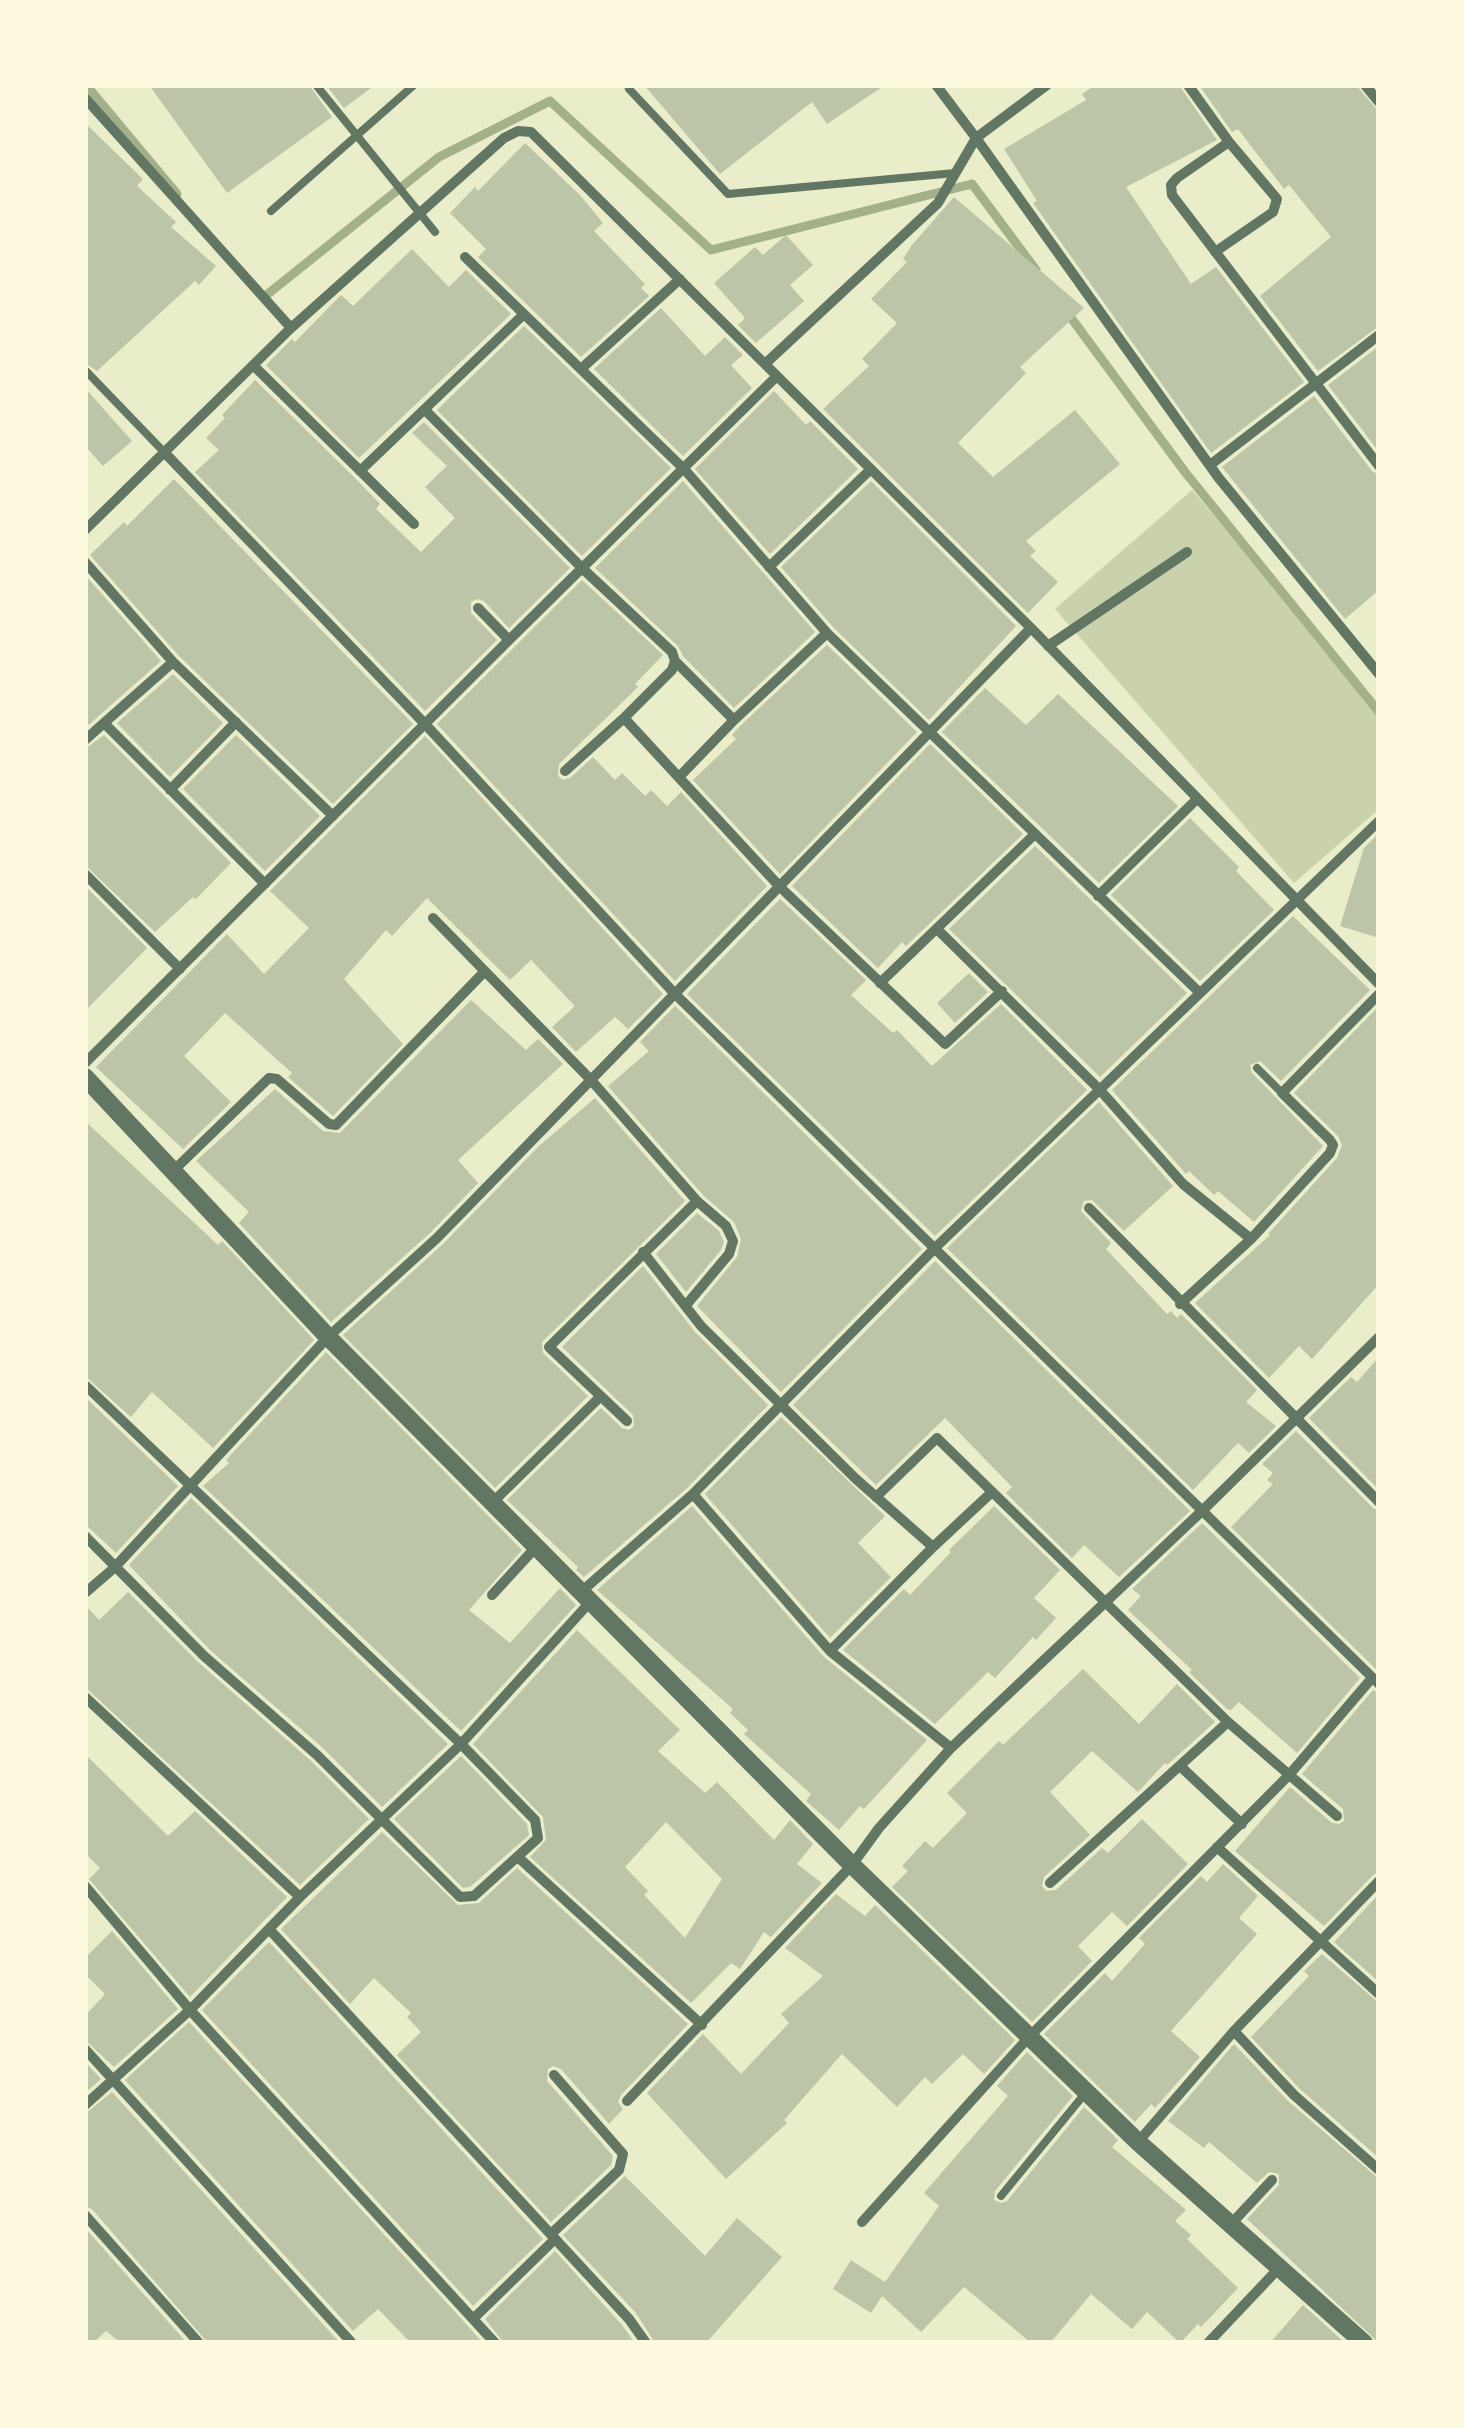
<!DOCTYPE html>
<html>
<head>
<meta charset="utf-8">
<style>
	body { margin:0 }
	#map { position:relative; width:1464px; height:2428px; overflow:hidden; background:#e9edc9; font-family:Roboto,sans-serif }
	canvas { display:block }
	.frame { position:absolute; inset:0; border:88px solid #fefae0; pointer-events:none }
</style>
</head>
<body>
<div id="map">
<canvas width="1464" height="2428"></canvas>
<div class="frame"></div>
</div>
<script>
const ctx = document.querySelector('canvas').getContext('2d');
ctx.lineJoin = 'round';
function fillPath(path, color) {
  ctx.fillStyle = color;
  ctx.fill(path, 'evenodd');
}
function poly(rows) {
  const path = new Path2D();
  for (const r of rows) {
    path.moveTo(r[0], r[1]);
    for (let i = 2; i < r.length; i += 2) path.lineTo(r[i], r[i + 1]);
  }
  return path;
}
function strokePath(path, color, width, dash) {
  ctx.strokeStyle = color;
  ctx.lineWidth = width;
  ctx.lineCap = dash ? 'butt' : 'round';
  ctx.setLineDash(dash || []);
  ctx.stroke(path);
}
const green = poly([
	[1192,490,1379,705,1379,809,1294,883,1055,609]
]);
const stream = poly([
	[86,85,177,194],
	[261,294,264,297,439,157,550,101,711,250,972,184,1036,270],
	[1066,311,1185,472,1379,712]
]);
const building = poly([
	[149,85,309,85,332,117,227,193],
	[326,85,375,85,344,108],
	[644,85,885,85,827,124,812,102,720,174],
	[1095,85,1179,85,1217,140,1126,187,1191,284,1216,267,1304,382,1211,453,1033,203,1037,201,1004,149,1086,100,1082,94],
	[1199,85,1356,85,1379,112,1379,326,1318,371,1260,296,1331,237,1289,185,1284,189,1238,129,1232,132],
	[85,123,143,179,137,186,176,222,171,227,216,266,199,285,195,281,97,371,85,363],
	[525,143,580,195,603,223,594,231,645,284,641,288,649,296,581,357,478,257,486,249,450,213,475,187,478,191],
	[954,197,1084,308,1020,367,1026,373,958,443,993,477,1075,410,1120,464,1026,541,1036,551,1030,556,1058,582,1028,613,823,409,869,366,862,359,897,323,871,299,907,262,903,259,912,245],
	[786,235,813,265,790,285,804,301,756,343,738,325,745,318,714,283,755,247,763,255],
	[412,249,449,287,466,270,511,314,359,458,266,365,292,339,295,342,341,295,353,306],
	[661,308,705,356,725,337,743,355,731,365,752,388,683,456,594,369],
	[524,326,671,468,582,556,437,410],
	[1379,346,1379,452,1328,385],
	[255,380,357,480,380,504,376,509,421,552,455,518,425,487,447,466,412,433,424,422,570,568,509,628,484,601,477,599,471,602,471,613,497,640,425,711,195,472,219,450,206,438,225,418,222,415],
	[85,388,132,441,103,466,85,446],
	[774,391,806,425,810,421,858,469,770,554,695,469],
	[1314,396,1372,471,1379,475,1379,590,1345,619,1222,467],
	[174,479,413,724,333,804,179,656,90,555,124,522,127,526],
	[683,481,815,632,734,708,683,656,678,646,595,568],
	[871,481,1016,626,929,720,833,627,781,567],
	[85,575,161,661,85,728],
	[582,580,663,655,635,684,638,687,559,764,558,776,563,780,570,778,593,757,615,780,622,773,645,796,651,790,667,806,681,792,767,886,675,981,437,724],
	[827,645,917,732,780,874,693,780,736,739,732,735,740,726],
	[173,674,223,723,170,777,117,723],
	[985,688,1026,725,1058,694,1178,806,1099,883,942,732],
	[104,735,231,863,196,899,193,897,155,932,85,865,85,749],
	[236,735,320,816,265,871,183,789],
	[425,736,663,994,628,1029,615,1017,576,1052,552,1027,575,1006,531,960,510,980,427,898,392,936,386,930,344,979,403,1044,333,1116,288,1077,292,1073,225,1013,184,1056,231,1102,183,1149,96,1067,227,934,264,974,309,928,270,891],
	[930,744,1023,834,906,946,902,942,878,968,792,886],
	[1190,818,1239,867,1236,871,1274,910,1200,981,1111,895],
	[1379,833,1379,938,1340,926,1364,848],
	[1035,846,1187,993,1100,1077,949,929],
	[85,886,147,948,85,1011],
	[780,899,866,980,851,995,893,1033,897,1030,932,1066,1001,1004,1087,1090,935,1236,687,994],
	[1293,916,1370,990,1281,1081,1260,1061,1250,1065,1252,1073,1323,1146,1254,1222,1218,1191,1214,1195,1189,1171,1186,1174,1112,1090],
	[969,973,988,992,955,1023,937,1003],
	[471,1000,526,1050,538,1039,563,1064,458,1160,478,1183,431,1232,331,1322,239,1223,249,1212,196,1161,275,1089,323,1131,340,1133],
	[675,1006,922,1249,781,1392,697,1306,737,1257,741,1239,734,1222,703,1195,608,1086,649,1051,640,1042],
	[1379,1006,1379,1284,1312,1359,1299,1346,1269,1378,1195,1303,1270,1235,1268,1234,1337,1158,1342,1145,1338,1136,1294,1093],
	[595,1098,685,1201,542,1342,543,1353,588,1396,495,1488,343,1335,443,1244,539,1146],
	[1099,1102,1173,1186,1124,1231,1092,1200,1084,1201,1081,1211,1111,1243,1106,1249,1167,1314,1171,1311,1177,1318,1181,1314,1257,1390,1246,1402,1276,1426,1249,1453,1238,1443,1193,1490,947,1248],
	[85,1121,218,1245,222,1241,314,1340,213,1448,152,1392,131,1417,85,1376],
	[697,1213,719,1231,724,1242,721,1250,686,1292,656,1254],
	[935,1261,1190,1511,1119,1577,1084,1545,1072,1558,1006,1493,1012,1487,945,1418,876,1485,793,1405],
	[643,1266,695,1332,768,1405,687,1488,584,1577,576,1570,578,1567,507,1500,601,1408,622,1428,629,1430,634,1426,633,1415,562,1347],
	[326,1352,522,1550,469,1610,510,1643,560,1588,576,1605,461,1731,203,1486,229,1463,226,1460],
	[1379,1357,1379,1490,1309,1418,1351,1377,1357,1382],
	[85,1397,178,1486,116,1553,85,1524],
	[781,1417,885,1516,858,1543,891,1577,830,1638,705,1494],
	[1296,1431,1373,1508,1379,1511,1379,1672,1231,1527,1273,1484,1267,1480,1273,1473,1262,1464],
	[191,1498,448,1744,382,1807,323,1748,210,1650,129,1565],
	[692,1506,824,1657,927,1740,864,1809,860,1806,839,1830,806,1801,811,1794,744,1734,748,1730,730,1713,733,1709,597,1590],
	[994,1506,1060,1570,1034,1598,1056,1618,1036,1640,1033,1637,995,1678,988,1672,935,1724,843,1650,904,1589,910,1595,951,1552,949,1550],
	[1202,1523,1360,1678,1297,1753,1239,1702,1231,1710,1227,1709,1189,1672,1192,1670,1128,1610,1141,1596,1132,1589],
	[128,1592,198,1662,311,1761,369,1819,300,1885,85,1687,85,1605,99,1620],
	[577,1630,680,1730,658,1751,705,1793,717,1782,774,1840,790,1820,813,1844,797,1864,822,1883,771,1937,764,1932,740,1969,731,1963,691,2003,530,1857,546,1840,543,1817,473,1744],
	[666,1822,722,1879,685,1938,644,1895,648,1891,625,1867],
	[1083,1669,1139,1724,1177,1684,1215,1722,1167,1765,1165,1763,1138,1792,1092,1751,1050,1792,1090,1835,1044,1877,1042,1886,1046,1891,1056,1890,1102,1848,1108,1853,1142,1819,1188,1864,1127,1926,1112,1912,1078,1946,1092,1961,1032,2022,892,1887,908,1871,902,1866,925,1841,933,1848,967,1813,947,1793,999,1741,1003,1745],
	[1373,1690,1379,1693,1379,1872,1373,1875,1324,1926,1235,1851,1290,1787,1332,1823,1339,1824,1344,1821,1343,1809,1302,1774],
	[85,1754,168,1836,195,1811,287,1897,190,1997,89,1879,100,1868,85,1853],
	[461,1756,527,1824,529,1835,470,1887,463,1888,394,1819],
	[382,1832,458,1905,479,1903,517,1868,688,2024,621,2095,618,2102,623,2109,609,2124,561,2069,553,2066,548,2069,547,2081,613,2156,611,2165,551,2222,397,2055,421,2032,407,2017,411,2013,374,1978,350,2004,281,1929],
	[1223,1864,1258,1896,1239,1918,1257,1934,1171,2031,1200,2057,1155,2108,1151,2104,1135,2122,1044,2034,1105,1973,1112,1981,1145,1944,1139,1938,1201,1876,1207,1882],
	[836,1894,865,1916,875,1905,1015,2040,984,2074,963,2054,932,2084,925,2077,897,2107,842,2054,784,2120,787,2123,726,2179,647,2093,703,2034,741,2074,789,2023,781,2014,823,1976,785,1948],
	[1379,1894,1379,1982,1334,1942],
	[112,1931,178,2009,114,2067,85,2040,85,2016,105,1994,85,1974,85,1958],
	[269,1942,543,2239,473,2306,202,2010],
	[1322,1954,1379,2003,1379,2158,1300,2089,1251,2037,1309,1976,1304,1971],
	[189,2022,467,2325,483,2343,411,2343,378,2309,353,2331,125,2080],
	[1234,2044,1288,2101,1379,2179,1379,2343,1247,2219,1279,2185,1279,2174,1269,2172,1257,2183,1209,2142,1204,2148,1168,2121],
	[1027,2052,1073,2096,995,2191,994,2200,1001,2203,1007,2201,1084,2107,1118,2140,1112,2147,1186,2210,1175,2221,1191,2235,1187,2239,1238,2288,1201,2327,1198,2324,1180,2343,1147,2312,1132,2329,1091,2294,1050,2343,1031,2343,964,2287,921,2332,882,2296,871,2313,833,2289,851,2260,885,2282,939,2206,924,2193,1008,2096,997,2086],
	[85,2062,101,2079,85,2093],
	[112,2092,340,2343,208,2343,92,2209,85,2206,85,2114],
	[625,2176,705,2256,737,2218,782,2257,706,2343,655,2343,636,2313,563,2235],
	[85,2228,187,2343,121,2343,106,2331,93,2343,85,2343],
	[555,2251,622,2325,635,2343,504,2343,485,2319],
	[1303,2305,1345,2343,1270,2343]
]);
const service = poly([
	[316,85,435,232],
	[629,89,728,194,955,173],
	[271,211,414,85],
	[85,370,164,452],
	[1257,1068,1282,1093],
	[1001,2196,1087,2091]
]);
const minor = poly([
	[936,85,976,138,1047,85],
	[1188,85,1229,142,1277,199,1273,212,1215,252],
	[1365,85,1379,102],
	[85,98,291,328],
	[1229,142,1177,178,1171,185,1172,195,1379,466],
	[465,257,685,470,827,633,1200,993],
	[766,363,938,203,976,138,1218,477,1379,674],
	[253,365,414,524],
	[581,369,680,279],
	[425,410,583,569,672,652,675,661,734,720,679,777],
	[164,452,425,724,675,994,1379,1684],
	[1210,465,1379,335],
	[360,471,524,314],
	[85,530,291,328,504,138,518,131,531,132,1031,628,1379,984],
	[85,562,173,662,333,816],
	[769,567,871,469],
	[478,608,509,640],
	[1048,646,1187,552],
	[173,662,104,723,265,884],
	[624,718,780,887,945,1044,1002,991],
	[734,720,827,633],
	[85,740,104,723],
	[565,771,624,718,672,670,675,661],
	[170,790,236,722],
	[85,874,180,969],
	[1098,896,1197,799],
	[433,918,591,1080,697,1201,549,1347,627,1421],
	[937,929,1100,1090,1183,1184,1251,1239],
	[880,983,1035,834],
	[85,1063,509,640,777,376],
	[172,1172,269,1078,277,1079,329,1124,336,1125,485,971],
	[1089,1208,1379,1502],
	[643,1252,701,1326,856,1479,933,1547,830,1651],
	[687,1304,729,1254,733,1241,726,1226,697,1201],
	[1180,1304,1251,1239,1330,1153,1333,1145,1330,1140,1282,1093,1379,994],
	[85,1385,461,1744,535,1820,538,1838,474,1896,460,1897,317,1755,204,1656,85,1536],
	[693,1494,830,1651,951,1748],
	[876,1497,937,1438,1228,1722,1337,1816],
	[494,1501,601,1396],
	[933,1547,992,1492],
	[582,1591,693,1494,935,1248,1379,821],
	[85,1593,114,1568,328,1337,437,1238,1031,628],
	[492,1595,536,1547],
	[85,1697,300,1897],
	[1180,1766,1242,1824],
	[1217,1847,1379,1994],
	[519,1858,702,2025],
	[1050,1883,1228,1722],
	[85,1886,190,2010,495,2343],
	[269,1929,629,2319,646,2343],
	[1234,2031,1294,2095,1379,2170],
	[85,2049,352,2343],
	[627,2101,852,1865,879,1828,951,1748,1203,1510,1379,1337],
	[85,2105,190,2010,300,1897,461,1744,591,1601],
	[1138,2142,1234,2031,1379,1881],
	[85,2215,199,2343],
	[862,2222,1029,2037,1289,1775,1372,1678],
	[1231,2224,1272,2180],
	[551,2234,619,2170,623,2154,554,2075],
	[473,2319,555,2239],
	[1208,2343,1279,2268]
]);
const tertiary = poly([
	[85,1077,328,1337,852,1865,1138,2142,1364,2343]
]);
fillPath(green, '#cad2ad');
strokePath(stream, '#a3b18a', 9);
fillPath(building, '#bcc5a7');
strokePath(service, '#617663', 8);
strokePath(minor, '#617663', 10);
strokePath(tertiary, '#617663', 18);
</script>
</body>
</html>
